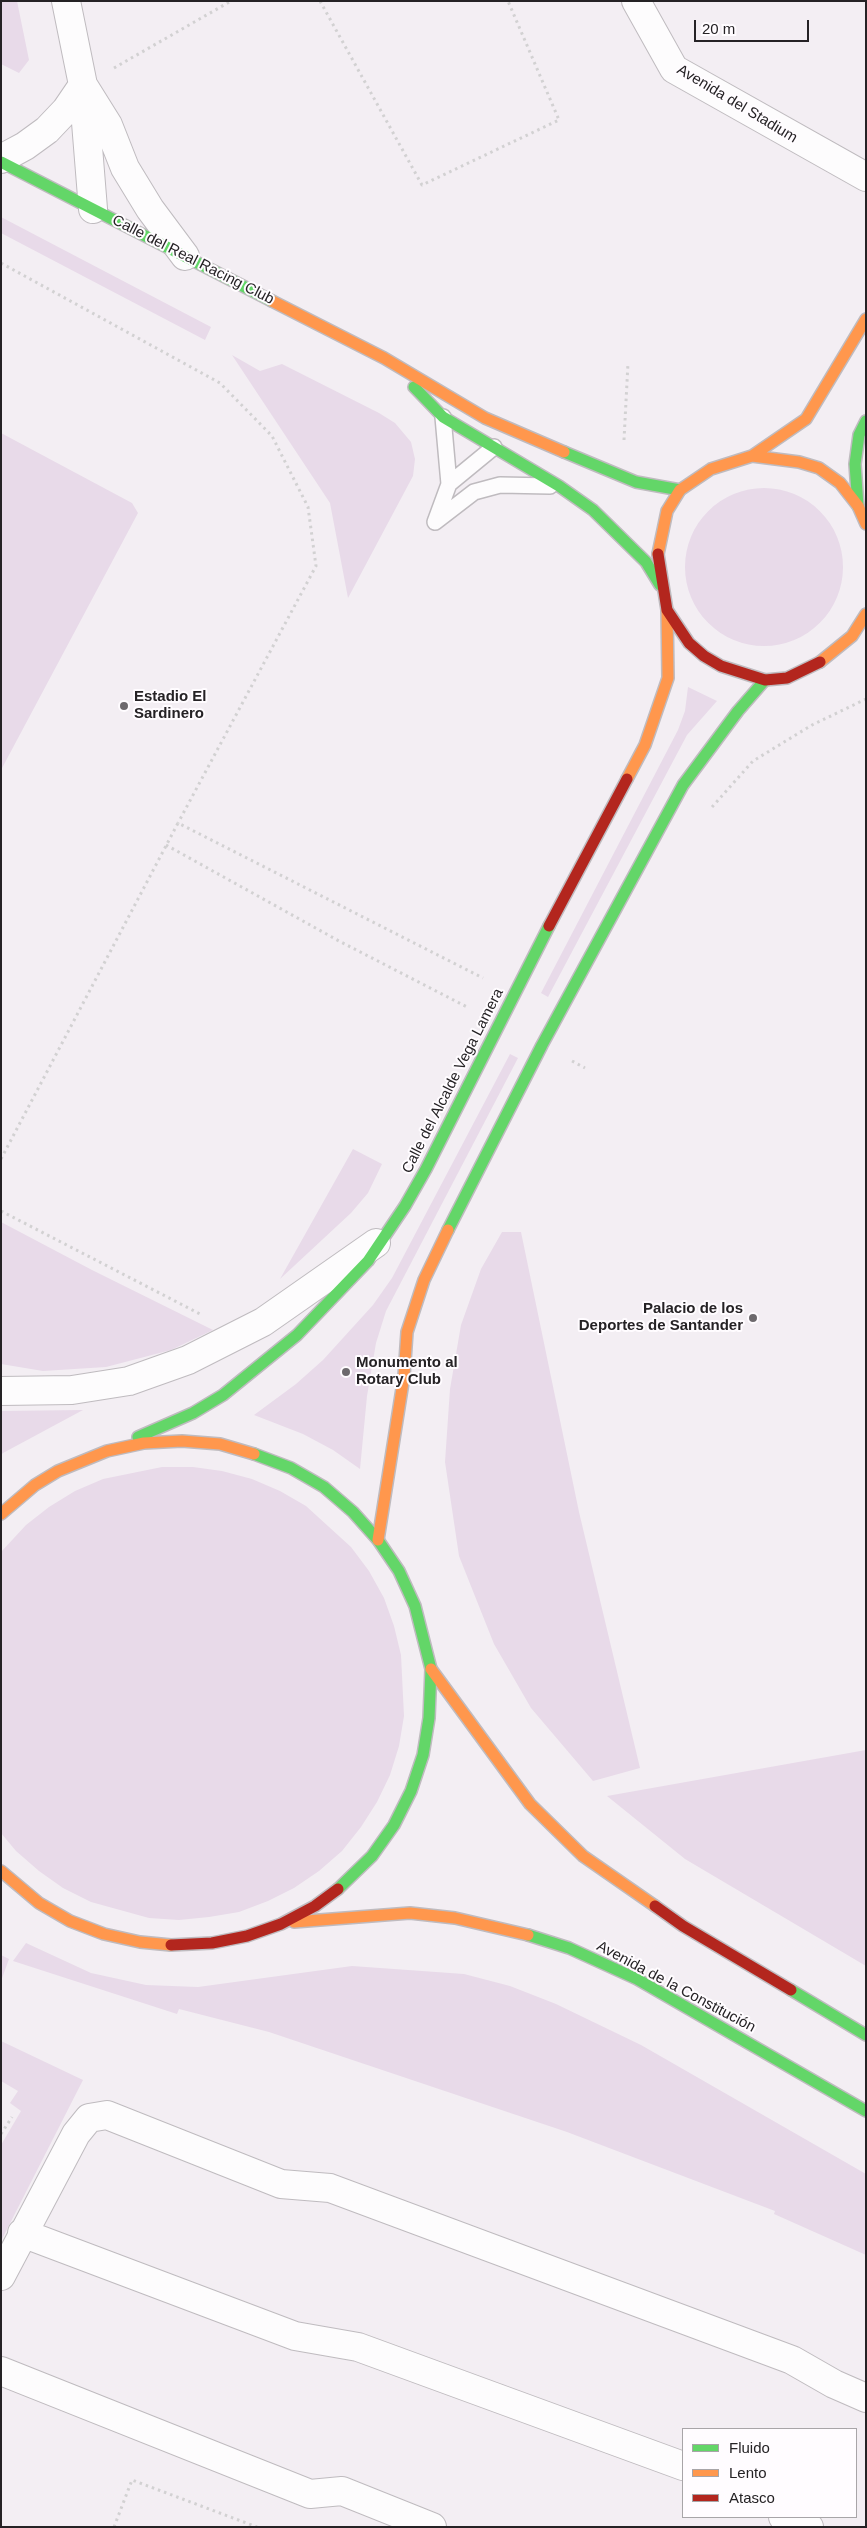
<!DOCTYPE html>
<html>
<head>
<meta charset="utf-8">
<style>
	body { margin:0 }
	#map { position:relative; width:867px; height:2528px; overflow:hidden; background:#f3eef3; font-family:Arial,sans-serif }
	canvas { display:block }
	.frame { position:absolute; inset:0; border:2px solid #252225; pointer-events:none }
	.legend { position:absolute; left:682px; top:2428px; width:175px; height:90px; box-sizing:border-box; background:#fffcff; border:1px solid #a8a5a8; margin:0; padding:6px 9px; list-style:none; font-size:15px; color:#252225 }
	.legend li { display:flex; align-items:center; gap:10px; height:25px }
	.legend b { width:25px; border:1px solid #a8a5a8 }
	.scale { position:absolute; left:694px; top:20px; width:115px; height:22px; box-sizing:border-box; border:2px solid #252225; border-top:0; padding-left:6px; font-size:15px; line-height:18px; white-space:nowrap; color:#252225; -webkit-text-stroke:4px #fffcff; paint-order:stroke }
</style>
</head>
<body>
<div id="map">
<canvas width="867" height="2528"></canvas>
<div class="frame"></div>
<ul class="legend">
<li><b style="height:6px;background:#63d668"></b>Fluido</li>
<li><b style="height:6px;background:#ff974d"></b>Lento</li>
<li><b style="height:6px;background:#b3261e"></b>Atasco</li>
</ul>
<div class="scale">20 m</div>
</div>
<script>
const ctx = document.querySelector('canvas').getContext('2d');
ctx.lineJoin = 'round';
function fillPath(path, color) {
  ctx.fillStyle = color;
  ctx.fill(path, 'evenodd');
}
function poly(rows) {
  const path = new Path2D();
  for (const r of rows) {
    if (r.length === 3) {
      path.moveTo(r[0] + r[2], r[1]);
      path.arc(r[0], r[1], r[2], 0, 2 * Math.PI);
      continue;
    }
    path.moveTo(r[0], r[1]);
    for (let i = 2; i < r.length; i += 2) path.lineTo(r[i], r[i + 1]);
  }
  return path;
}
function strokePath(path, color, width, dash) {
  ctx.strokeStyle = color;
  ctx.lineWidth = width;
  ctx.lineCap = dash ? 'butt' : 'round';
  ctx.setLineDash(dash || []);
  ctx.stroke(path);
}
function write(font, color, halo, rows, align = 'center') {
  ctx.font = font + ' Arial,sans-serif';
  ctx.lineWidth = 4;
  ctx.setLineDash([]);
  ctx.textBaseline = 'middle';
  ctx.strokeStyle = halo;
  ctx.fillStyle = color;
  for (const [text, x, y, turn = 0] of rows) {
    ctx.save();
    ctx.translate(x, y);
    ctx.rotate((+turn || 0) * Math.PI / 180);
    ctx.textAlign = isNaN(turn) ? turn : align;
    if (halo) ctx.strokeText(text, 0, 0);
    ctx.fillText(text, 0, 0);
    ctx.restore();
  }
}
const green = poly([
	[1,1,17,1,29,60,19,73,1,64],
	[1,217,211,327,205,340,1,233],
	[232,355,260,371,282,364,379,413,395,423,411,442,415,459,413,476,348,598,330,503],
	[1,433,132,503,138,513,1,770],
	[764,567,79],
	[688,687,717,701,687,735,548,997,541,993,678,730,685,711],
	[510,1054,518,1058,386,1311,376,1343,367,1396,360,1469,333,1450,303,1434,254,1415,296,1384,323,1360,373,1305,392,1278],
	[353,1149,382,1164,368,1193,351,1213,280,1279],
	[1,1222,92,1270,213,1330,171,1350,106,1367,43,1371,1,1364],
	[502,1232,521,1232,579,1512,640,1768,593,1781,531,1708,494,1644,459,1556,445,1462,450,1389,461,1325,481,1269],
	[83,1410,3,1453,1,1455,1,1411],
	[162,1467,193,1467,222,1471,252,1479,280,1491,306,1506,351,1547,369,1571,384,1598,394,1626,401,1655,404,1716,399,1746,390,1775,377,1802,361,1827,342,1851,319,1871,294,1888,268,1901,239,1912,209,1917,179,1920,149,1918,91,1902,63,1888,39,1871,16,1851,1,1833,1,1552,26,1525,49,1507,75,1491,103,1479],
	[866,1750,866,1966,685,1859,607,1796],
	[26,1943,91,1973,146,1985,198,1987,352,1966,464,1974,510,1986,556,2004,641,2045,866,2174,866,2255,774,2214,775,2211,567,2132,269,2032,179,2009,177,2014,13,1961],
	[1,1955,9,1959,1,1981],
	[1,2041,83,2080,1,2241,1,2145,21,2111,10,2103,18,2091,1,2081]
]);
const path = poly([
	[320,1,422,185,559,120,508,1],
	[114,68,231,1],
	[1,263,220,383,272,436,308,507,316,566,178,823],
	[624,440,628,363],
	[712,807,753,761,812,725,866,699],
	[166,845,339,941,469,1008],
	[572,1061,585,1068],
	[1,1159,178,823,483,978],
	[1,1211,202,1315],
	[1,2134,12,2117],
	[114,2527,132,2480,257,2527]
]);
const lane = poly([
	[449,484,494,447],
	[435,522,474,492,500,485,550,486],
	[435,522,449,484,443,417]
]);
const street = poly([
	[66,1,83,85,93,209],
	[636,1,674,69,866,177],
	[1,159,25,146,47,130,66,110,83,85,108,125,125,168,150,209,185,256],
	[1,1391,72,1390,129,1381,188,1360,263,1322,376,1243],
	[22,2233,295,2336,358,2347,683,2466],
	[1,2276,76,2134,89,2118,107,2115,281,2184,330,2188,792,2360,834,2384,866,2398],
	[1,2371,310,2494,342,2491,432,2527],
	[783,2517,809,2527]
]);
const fast = poly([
	[1,162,272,301],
	[414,387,443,417,559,486,593,510,646,562,660,585],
	[564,452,636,482,680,490],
	[858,506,855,464,859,435,866,421],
	[448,1230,542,1045,683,785,738,711,765,680],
	[138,1437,193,1413,223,1395,297,1335,368,1261,405,1206,426,1169,549,926],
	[254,1454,291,1468,324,1487,353,1512,378,1540,399,1571,415,1606,431,1669,429,1718,423,1755,411,1791,394,1825,372,1856,338,1889],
	[528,1935,569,1948,637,1979,866,2111],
	[791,1990,866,2035]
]);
const slow = poly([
	[272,301,384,358,485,418,564,452],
	[752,456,806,419,866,319],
	[658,554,667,511,680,490,711,469,752,456,799,462,819,468,840,483,858,506,866,524],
	[820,662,852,636,866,614],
	[627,779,645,745,668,678,667,610],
	[1,1514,35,1485,58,1471,107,1451,144,1443,182,1441,220,1444,254,1454],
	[378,1540,404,1376,407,1332,424,1280,448,1230],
	[431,1669,530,1804,583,1856,655,1906],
	[1,1871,39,1903,70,1921,104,1934,140,1942,171,1945],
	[294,1922,410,1913,455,1918,528,1935]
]);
const jam = poly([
	[658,554,667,610,689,643,704,656,721,666,765,680,787,678,820,662],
	[549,926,627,779],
	[655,1906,683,1926,791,1990],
	[171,1945,212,1943,247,1936,281,1924,315,1906,338,1889]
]);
const markers = [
	[124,706,5,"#6d696d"],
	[753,1318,5,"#6d696d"],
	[346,1372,5,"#6d696d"]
];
const streetNames = [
	["Avenida del Stadium",737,104,31],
	["Calle del Real Racing Club",193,260,27],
	["Calle del Alcalde Vega Lamera",453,1081,-63],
	["Avenida de la Constitución",676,1987,28]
];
const poiNames = [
	["Estadio El",134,697],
	["Sardinero",134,714],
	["Palacio de los",743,1309,"right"],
	["Deportes de Santander",743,1326,"right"],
	["Monumento al",356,1363],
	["Rotary Club",356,1380]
];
fillPath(green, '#e8dae9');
strokePath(lane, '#bfbbbf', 18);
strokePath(street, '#bfbbbf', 30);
strokePath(fast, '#bfbbbf', 14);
strokePath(slow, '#bfbbbf', 14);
strokePath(jam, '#bfbbbf', 14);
strokePath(path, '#d2d1d2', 3, [2.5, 4]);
strokePath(lane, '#fdfcfd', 15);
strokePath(street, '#fdfcfd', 28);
strokePath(fast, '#63d668', 11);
strokePath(slow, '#ff974d', 11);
strokePath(jam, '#b3261e', 11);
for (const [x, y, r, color] of markers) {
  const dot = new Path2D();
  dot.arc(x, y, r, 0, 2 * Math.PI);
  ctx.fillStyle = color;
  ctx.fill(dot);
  strokePath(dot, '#fffcff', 2);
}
write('15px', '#252225', '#fffcff', streetNames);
write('bold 15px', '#252225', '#fffcff', poiNames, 'left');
</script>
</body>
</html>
